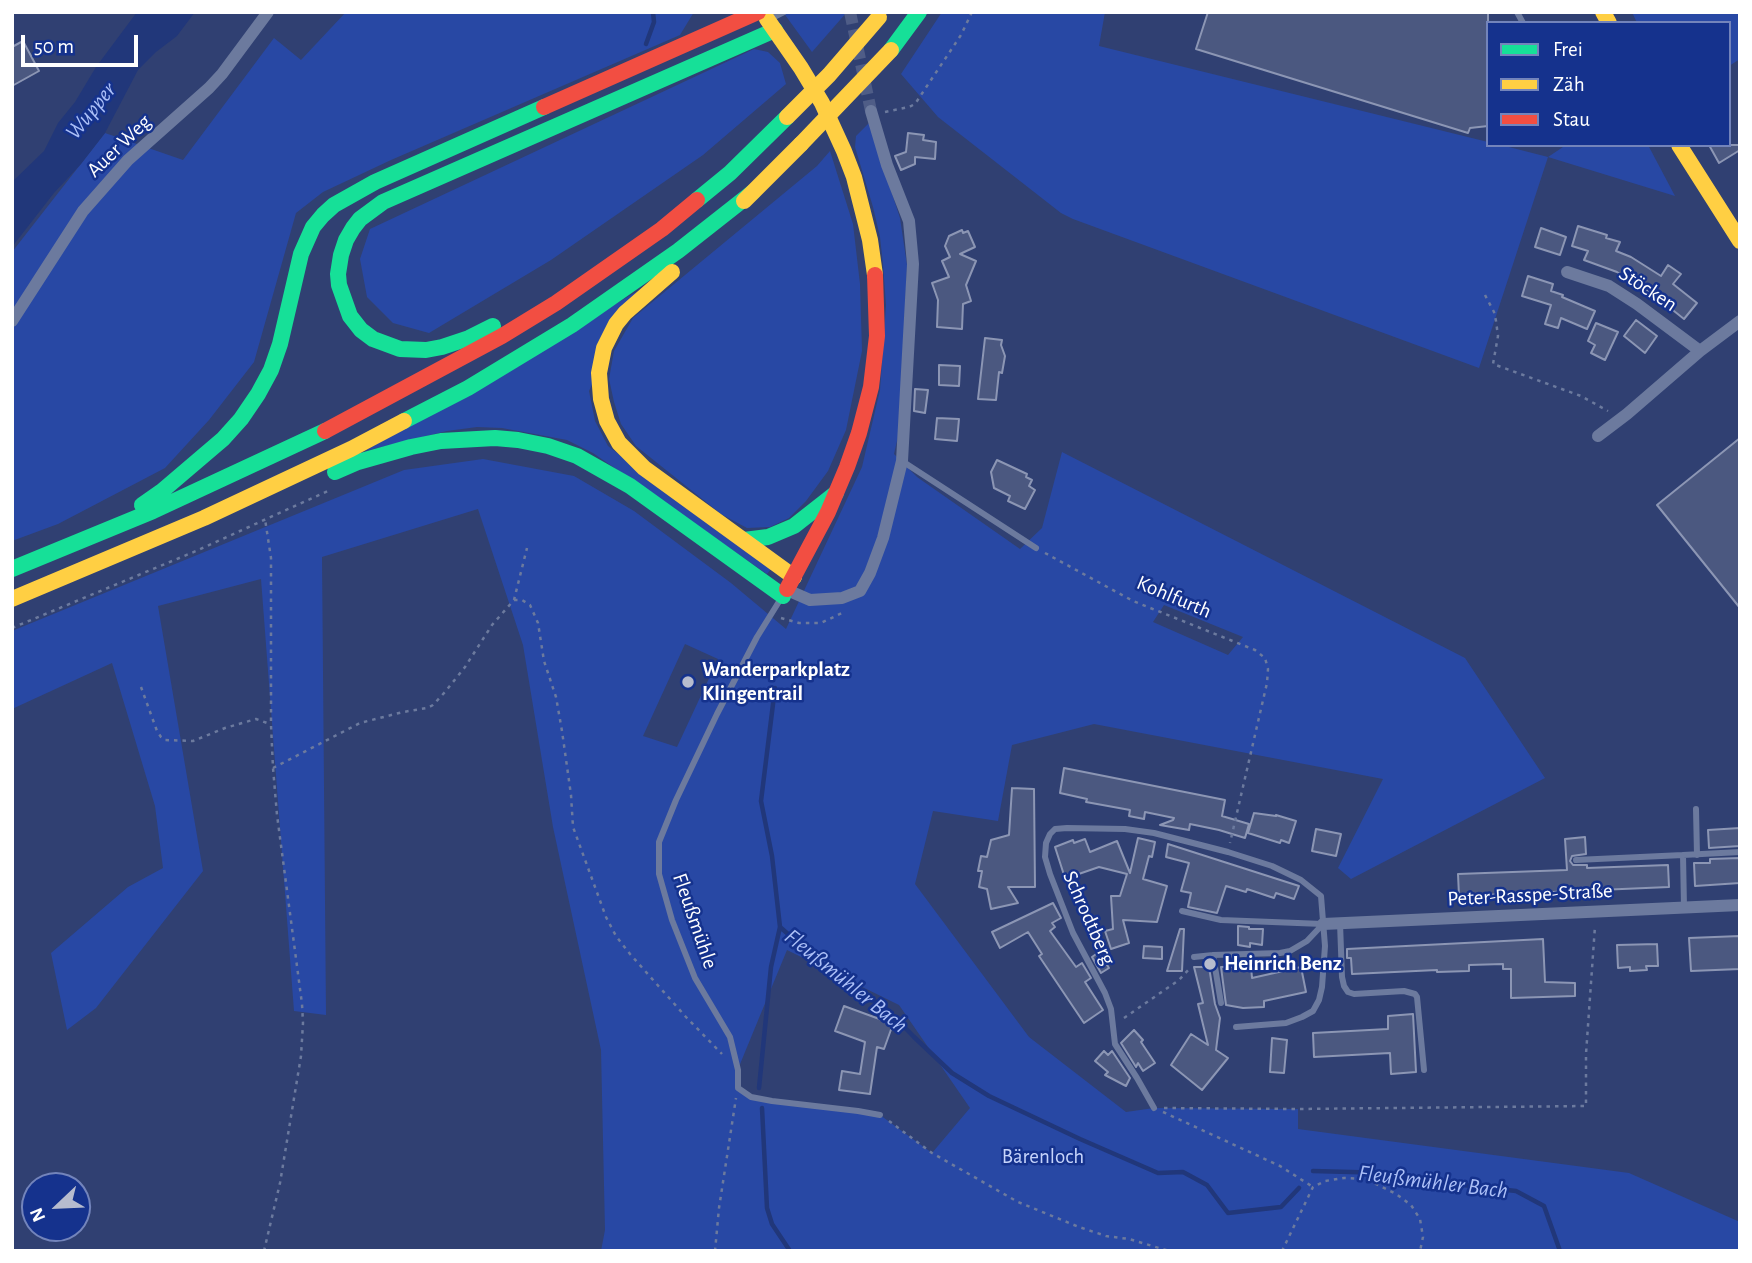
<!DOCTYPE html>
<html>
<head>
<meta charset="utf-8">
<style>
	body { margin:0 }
	#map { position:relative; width:1752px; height:1263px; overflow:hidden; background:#304072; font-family:"Alegreya Sans",sans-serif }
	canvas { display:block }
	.frame { position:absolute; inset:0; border:14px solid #fff; pointer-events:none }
	.legend { position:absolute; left:1486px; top:21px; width:245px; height:126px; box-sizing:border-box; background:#15328d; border:2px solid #7384bb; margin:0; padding:9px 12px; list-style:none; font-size:21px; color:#fff }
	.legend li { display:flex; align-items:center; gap:14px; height:35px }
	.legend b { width:35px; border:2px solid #7384bb }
	.north { position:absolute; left:21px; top:1172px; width:70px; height:70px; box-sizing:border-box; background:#15328d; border:2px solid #7384bb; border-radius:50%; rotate:247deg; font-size:19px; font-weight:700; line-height:28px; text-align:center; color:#fff }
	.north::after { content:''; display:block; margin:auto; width:24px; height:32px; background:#b7bcce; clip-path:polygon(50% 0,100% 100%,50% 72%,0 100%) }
	.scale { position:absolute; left:21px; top:35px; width:117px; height:32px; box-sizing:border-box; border:4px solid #fff; border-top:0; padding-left:9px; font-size:21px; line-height:24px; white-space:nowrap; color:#fff; -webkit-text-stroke:5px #15328d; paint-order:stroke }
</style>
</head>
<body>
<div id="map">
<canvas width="1752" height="1263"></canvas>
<div class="frame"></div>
<ul class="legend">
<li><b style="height:9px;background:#16e098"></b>Frei</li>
<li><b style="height:9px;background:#ffcf43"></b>Zäh</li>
<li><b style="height:9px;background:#f24e42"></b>Stau</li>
</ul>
<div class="north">N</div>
<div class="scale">50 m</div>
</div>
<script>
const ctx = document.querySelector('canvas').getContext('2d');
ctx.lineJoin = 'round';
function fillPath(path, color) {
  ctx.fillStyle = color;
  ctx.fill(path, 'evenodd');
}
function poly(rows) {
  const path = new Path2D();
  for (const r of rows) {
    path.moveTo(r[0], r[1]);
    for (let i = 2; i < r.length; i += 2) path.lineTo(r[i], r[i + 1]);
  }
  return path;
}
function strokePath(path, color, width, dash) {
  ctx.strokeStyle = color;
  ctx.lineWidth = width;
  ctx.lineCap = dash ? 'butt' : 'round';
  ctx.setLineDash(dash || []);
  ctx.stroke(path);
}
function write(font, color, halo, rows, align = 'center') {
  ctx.font = font + ' "Alegreya Sans",sans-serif';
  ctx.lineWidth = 5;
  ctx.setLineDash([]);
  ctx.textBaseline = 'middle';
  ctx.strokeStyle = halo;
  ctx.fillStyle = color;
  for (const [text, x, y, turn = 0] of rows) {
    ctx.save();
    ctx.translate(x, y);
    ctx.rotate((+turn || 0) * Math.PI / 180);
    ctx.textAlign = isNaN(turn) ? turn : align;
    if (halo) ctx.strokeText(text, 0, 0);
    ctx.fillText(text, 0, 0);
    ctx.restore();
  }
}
const green = poly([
	[346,12,694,12,680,35,391,160,323,192,296,213,254,362,209,420,165,468,58,524,12,541,12,252,105,133,183,160,274,38,301,60],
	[783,12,847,12,812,52],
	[942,12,1105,12,1099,46,1488,142,1488,145,1501,145,1548,157,1566,145,1648,145,1675,196,1548,157,1479,368,1073,219,1061,213,938,117,901,74],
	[1632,12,1740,12,1740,59,1729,66,1729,23,1637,23],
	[754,49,768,52,780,63,786,84,703,155,551,260,429,333,393,323,367,297,360,259,370,229],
	[869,123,900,218,907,265,900,428,894,454,917,477,1020,549,1042,528,1062,452,1465,658,1545,778,1351,879,1338,868,1383,779,1094,724,1012,745,998,821,933,811,915,884,1029,1037,1126,1112,1154,1108,1298,1109,1298,1129,1629,1173,1740,1222,1740,1251,601,1251,605,1230,601,1050,553,827,523,645,478,509,322,557,326,1015,294,1011,261,579,158,606,203,871,96,1008,67,1030,51,953,128,887,163,868,155,806,112,663,12,709,12,631,404,470,483,459,574,476,634,511,731,583,786,629,862,467,880,390,886,305,883,264,880,237,873,207,855,147,856,136],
	[1164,605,1243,637,1228,655,1153,622],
	[685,644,718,659,677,747,643,736],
	[787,950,899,1005,970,1108,932,1153,880,1115,751,1097,738,1088,738,1069],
	[830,151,853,224,860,284,862,351,846,430,828,471,806,501,789,518,770,527,747,528,721,514,636,446,621,424,614,402,609,379,614,351,633,318,817,166],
	[636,292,589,391,595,421,608,446,771,569,767,574,593,453,567,440,502,428,477,427,447,431,365,451]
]);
const water = poly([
	[137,12,195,12,177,36,156,52,138,70,105,133,81,164,54,193,12,247,12,182,44,151,58,123,75,102,96,67]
]);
const stream = poly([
	[646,44,654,22,653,12],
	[775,688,761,801,772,856,780,927,835,975,864,996,884,1006,914,1037,952,1073,989,1096,1080,1139,1158,1173,1183,1172,1207,1185,1228,1213,1281,1207,1299,1188],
	[759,1088,771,967,780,927],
	[762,1108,767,1208,772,1224,790,1251],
	[1313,1171,1388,1173,1454,1184,1516,1191,1544,1206,1560,1251]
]);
const building = poly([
	[1208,12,1488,12,1488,126,1470,128,1468,133,1196,49,1208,12],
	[23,41,39,71,12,86,12,47,23,41],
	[908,133,924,135,923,140,936,142,935,159,915,157,915,164,901,170,895,156,906,152,908,133],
	[1709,145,1740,145,1740,150,1719,163,1709,145],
	[1578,226,1607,235,1606,238,1620,242,1616,251,1631,257,1661,276,1668,265,1681,274,1673,284,1697,303,1684,319,1654,295,1617,272,1584,260,1588,251,1572,246,1578,226],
	[1541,228,1566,237,1560,255,1535,247,1541,228],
	[962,230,963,233,968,231,975,247,960,254,976,261,966,285,971,301,963,304,962,329,937,327,938,300,932,283,949,277,942,261,950,257,945,246,949,236,962,230],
	[1528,276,1553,284,1551,291,1563,295,1562,297,1595,311,1587,329,1561,318,1558,328,1545,324,1551,305,1522,296,1528,276],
	[1636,320,1657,336,1645,353,1624,336,1636,320],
	[1596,323,1618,332,1605,360,1591,353,1595,345,1588,341,1596,323],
	[985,338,1002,340,1001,345,1005,356,1002,373,999,372,996,400,978,399,985,338],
	[939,365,960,366,959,386,939,385,939,365],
	[915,389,928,390,925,413,914,411,915,389],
	[937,418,959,419,957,441,935,439,937,418],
	[1740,438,1740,608,1657,505,1740,438],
	[997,460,1027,474,1026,477,1032,480,1029,486,1035,490,1025,509,1008,501,1010,496,994,488,991,472,997,460],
	[1064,768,1225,800,1222,816,1249,824,1245,838,1219,830,1190,824,1189,830,1160,825,1173,820,1174,818,1145,812,1144,819,1129,816,1130,810,1086,802,1087,799,1060,793,1064,768],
	[1012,788,1034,789,1035,887,1008,887,1018,903,991,909,987,889,979,887,982,871,978,871,981,856,987,857,991,840,1009,835,1012,788],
	[1254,813,1276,816,1276,815,1296,821,1289,843,1281,840,1280,843,1248,833,1254,813],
	[1740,828,1740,846,1709,848,1708,830,1740,828],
	[1316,829,1341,834,1336,856,1312,851,1316,829],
	[1585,837,1586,854,1572,856,1570,861,1573,865,1587,865,1587,868,1668,865,1669,887,1459,896,1458,874,1567,870,1565,839,1585,837],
	[1138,838,1155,842,1152,857,1149,856,1143,879,1167,886,1157,922,1123,920,1129,943,1111,949,1105,931,1113,929,1111,896,1120,896,1127,874,1099,867,1070,877,1069,874,1064,875,1055,847,1073,840,1074,843,1085,839,1090,852,1117,841,1130,873,1138,838],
	[1168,844,1299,886,1294,899,1276,893,1274,898,1247,889,1246,892,1226,886,1217,913,1188,907,1191,893,1181,891,1189,863,1166,857,1168,844],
	[1740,858,1740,883,1695,886,1694,863,1710,863,1710,859,1740,858],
	[1053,903,1061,918,1052,923,1055,927,1050,931,1076,967,1082,963,1091,978,1085,982,1103,1010,1084,1023,1039,956,1042,954,1028,932,1000,948,992,932,1053,903],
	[1238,926,1249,927,1249,929,1263,929,1262,945,1250,943,1250,947,1238,945,1238,926],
	[1180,929,1184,929,1182,971,1167,971,1180,929],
	[1740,936,1740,969,1691,971,1689,938,1740,936],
	[1543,939,1545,982,1575,983,1575,996,1511,998,1511,969,1503,969,1503,964,1469,965,1469,971,1437,972,1437,970,1352,974,1351,958,1347,958,1347,949,1543,939],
	[1657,944,1658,966,1646,966,1647,970,1630,971,1630,967,1618,968,1617,945,1657,944],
	[1144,946,1162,947,1162,959,1143,958,1144,946],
	[1099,952,1109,968,1101,973,1092,957,1099,952],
	[1251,966,1252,978,1301,967,1306,992,1264,1001,1264,1007,1243,1008,1226,1005,1221,967,1251,966],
	[1194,967,1209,967,1215,1004,1220,1018,1216,1050,1228,1058,1202,1090,1171,1065,1191,1034,1208,1045,1198,1004,1203,1003,1194,967],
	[844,1006,893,1024,884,1049,877,1047,870,1094,839,1090,842,1071,860,1074,865,1042,835,1031,844,1006],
	[1413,1014,1416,1072,1391,1074,1390,1053,1314,1057,1313,1033,1388,1029,1388,1016,1413,1014],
	[1134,1030,1143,1040,1141,1042,1155,1063,1143,1071,1138,1063,1136,1067,1121,1043,1134,1030],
	[1272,1038,1287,1040,1284,1073,1270,1072,1272,1038],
	[1104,1051,1108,1055,1112,1051,1130,1078,1126,1086,1105,1075,1108,1072,1095,1061,1104,1051]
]);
const streetTunnel = poly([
	[850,12,871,111]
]);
const path = poly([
	[885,112,909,107,915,104,961,35,972,12],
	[1485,295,1494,312,1496,321,1498,336,1493,364,1581,396,1608,411],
	[1045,553,1133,601,1255,650,1265,658,1268,669,1267,683,1230,843],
	[514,600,522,600,530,605,538,623,544,661,556,697,562,731,571,795,573,827,606,917,616,936,630,954,686,1017,722,1054],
	[781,618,799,623,821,623,844,612],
	[12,628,196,551,330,490],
	[141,687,157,731,161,737,165,740,193,741,225,728,256,719,270,724],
	[273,768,360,723,403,712,427,708,433,705,445,692,465,667,492,625,514,600,527,548],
	[1124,1018,1179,980,1191,967],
	[1164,1108,1298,1109,1586,1106,1586,1054,1595,926],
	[1163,1112,1280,1166,1313,1187],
	[889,1121,932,1153,1018,1202,1079,1227,1106,1236,1129,1239,1169,1251],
	[264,1251,280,1183,301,1056,303,1023,302,1004,277,815,273,768,271,725,271,558,265,519],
	[715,1251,719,1208,736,1098],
	[1282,1251,1313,1187,1325,1181,1344,1178,1366,1179,1396,1194,1411,1205,1420,1219,1423,1237,1420,1251]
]);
const lane = poly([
	[1517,12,1523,23],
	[770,19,784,12],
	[902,461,1036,548],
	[780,600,757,637,717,714,676,800,659,842,659,874,672,920,695,978,730,1037,738,1070,738,1088,751,1097,772,1101,858,1111,880,1115],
	[1696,809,1697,855],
	[1683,855,1740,852],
	[1576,860,1683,855,1684,907],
	[1182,911,1221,920,1323,924],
	[1340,923,1342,977,1344,986,1348,992,1354,994,1404,991,1415,994,1417,997,1424,1070],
	[1194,957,1213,955],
	[1221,1003,1213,955,1280,953,1290,951,1307,941,1323,924],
	[1154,1108,1137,1078,1115,1044,1111,1009,1105,993,1073,933,1050,874,1045,857,1046,843,1050,834,1055,829,1067,828,1125,829,1154,833,1228,852,1272,866,1301,880,1321,896,1325,946,1322,987,1319,1000,1313,1011,1302,1017,1286,1023,1236,1027]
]);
const street = poly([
	[1567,272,1609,286,1637,304,1700,351],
	[12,321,83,211,128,160,209,88,222,74,268,12],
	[1598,436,1627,414,1700,351,1740,321],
	[788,588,794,593,810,600,842,598,860,591,870,573,883,538,902,461,913,264,909,221,887,165,871,111],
	[1323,924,1740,905]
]);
const fast = poly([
	[891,50,919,12],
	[697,200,730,173,787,117],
	[493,326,469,338,442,347,426,350,400,349,373,339,361,330,350,316,339,285,338,274,341,255,346,240,353,228,360,219,383,202,775,30],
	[404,421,468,388,572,325,678,251,753,192],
	[335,472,358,462,411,447,441,441,495,438,518,440,548,446,577,456,630,486,783,596],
	[142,505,162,491,223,439,241,419,258,394,271,370,280,344,301,254,313,227,323,215,334,205,375,182,544,107],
	[744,540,768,537,794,526,836,493],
	[12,569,153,511,325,431]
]);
const slow = poly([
	[1603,12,1609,23],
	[767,19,801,68,822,103,844,151,854,177,870,240,875,275],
	[1679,145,1740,241],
	[744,201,801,144],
	[672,272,625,313,616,324,604,348,599,373,601,399,607,421,619,443,644,468,794,577],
	[12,599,204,518,351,449,404,421]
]);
const jam = poly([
	[544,107,758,12],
	[325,431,502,336,556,303,662,229,697,200],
	[787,589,828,512,847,467,859,433,871,387,877,336,875,275]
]);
const slowBridge = poly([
	[787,117,829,75,879,17],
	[801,144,891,50]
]);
const markers = [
	[688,682,7,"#b7bcce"],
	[1210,964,7,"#b7bcce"]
];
const streetNames = [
	["Auer Weg",119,146,-44],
	["Stöcken",1648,289,33],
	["Kohlfurth",1174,597,23],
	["Peter-Rasspe-Straße",1530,895,-3],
	["Schrodtberg",1089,918,66],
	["Fleußmühle",695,921,71]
];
const poiNames = [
	["Wanderparkplatz",702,670],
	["Klingentrail",702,694],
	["Heinrich Benz",1224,964]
];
const parkNames = [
	["Bärenloch",1043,1157]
];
const waterNames = [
	["Wupper",91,111,-51],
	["Fleußmühler Bach",846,981,39],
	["Fleußmühler Bach",1433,1182,7]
];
fillPath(green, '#2848a4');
fillPath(water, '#21377a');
strokePath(stream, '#21377a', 4.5);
fillPath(building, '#4b5880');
strokePath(building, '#8c96b4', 2);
strokePath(streetTunnel, '#4f5d87', 12, [12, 6]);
strokePath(path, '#6c7a9e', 2.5, [3.5, 5]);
strokePath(lane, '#6c7a9e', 6);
strokePath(street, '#6c7a9e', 12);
strokePath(fast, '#16e098', 16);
strokePath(slow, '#ffcf43', 16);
strokePath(jam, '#f24e42', 16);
strokePath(slowBridge, '#ffcf43', 16);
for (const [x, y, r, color] of markers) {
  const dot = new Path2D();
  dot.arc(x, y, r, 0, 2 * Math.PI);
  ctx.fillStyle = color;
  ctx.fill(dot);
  strokePath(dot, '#15328d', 2.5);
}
write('21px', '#fff', '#15328d', streetNames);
write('bold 21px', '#fff', '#15328d', poiNames, 'left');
write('21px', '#c6d4fb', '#15328d', parkNames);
write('italic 23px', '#abbff7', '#15328d', waterNames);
</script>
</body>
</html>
